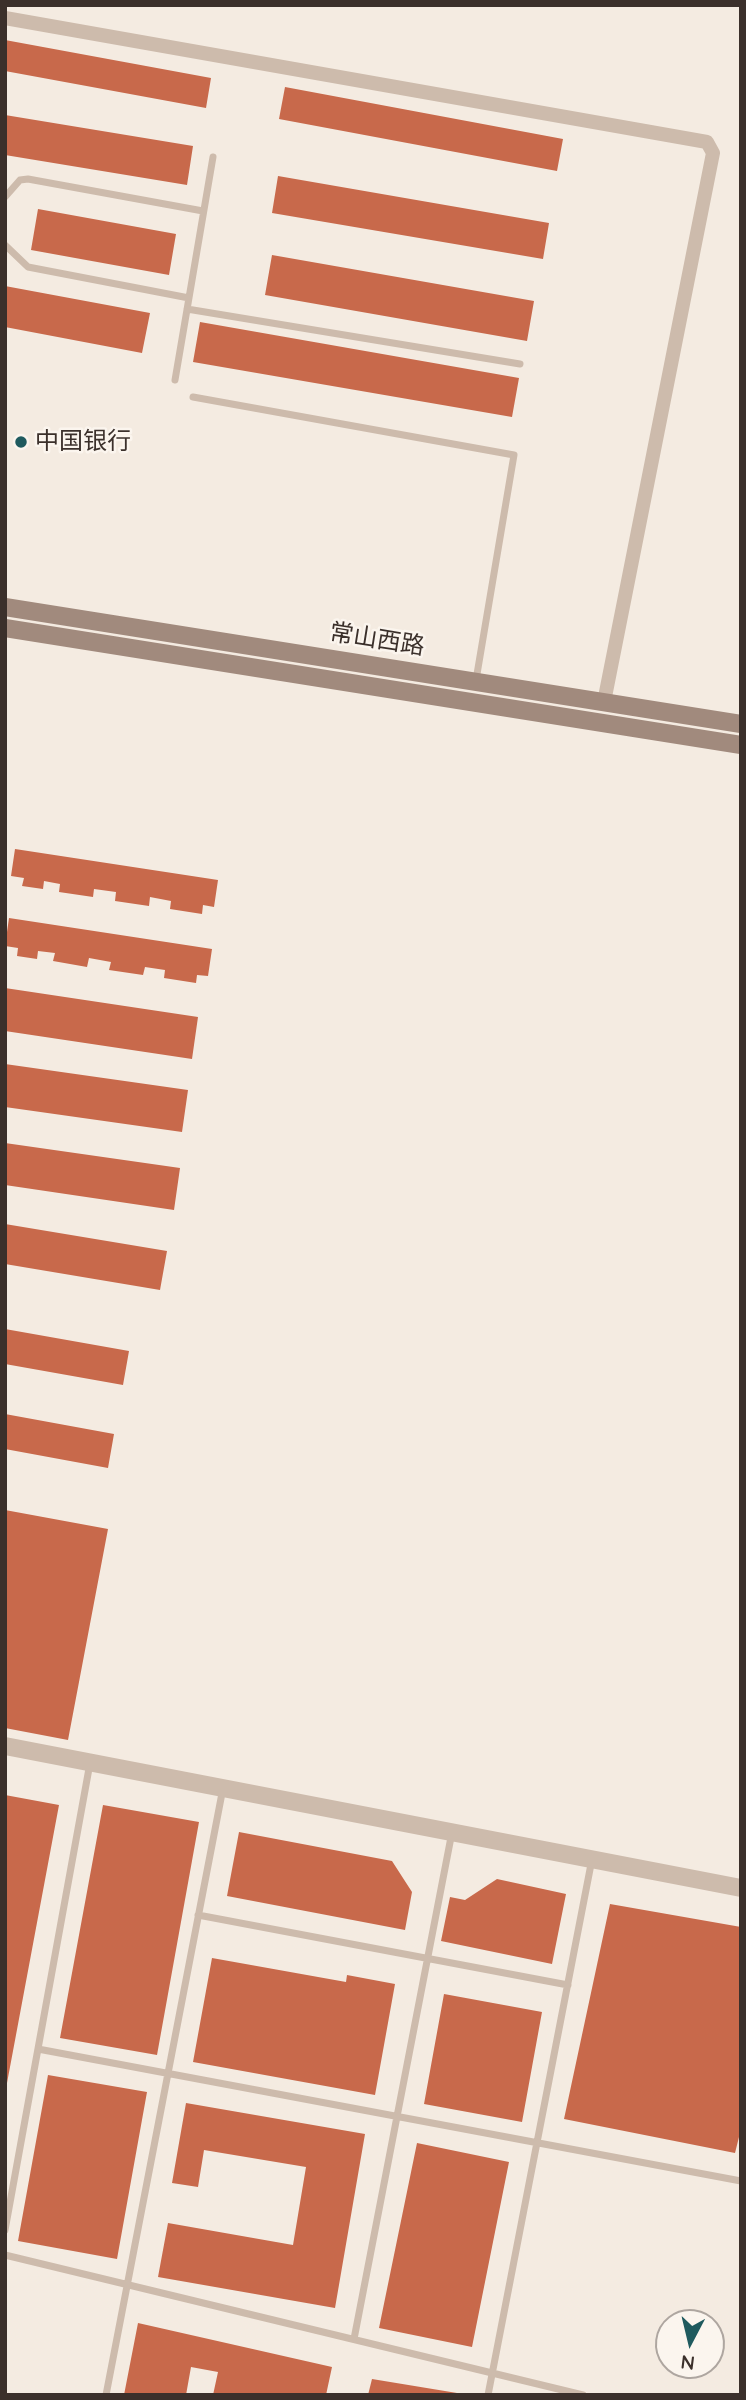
<!DOCTYPE html>
<html>
<head>
<meta charset="utf-8">
<style>
	body { margin:0 }
	#map { position:relative; width:746px; height:2400px; overflow:hidden; background:#f4ebe1; font-family:Quicksand,sans-serif }
	canvas { display:block }
	.frame { position:absolute; inset:0; border:7px solid #3b302b; pointer-events:none }
	.north { position:absolute; left:655px; top:2309px; width:70px; height:70px; box-sizing:border-box; background:#fbf5ee; border:2px solid #aea6a0; border-radius:50%; rotate:187deg; font-size:19px; font-weight:700; line-height:28px; text-align:center; color:#3b302b }
	.north::after { content:''; display:block; margin:auto; width:24px; height:32px; background:#1f5a5e; clip-path:polygon(50% 0,100% 100%,50% 72%,0 100%) }
</style>
</head>
<body>
<div id="map">
<canvas width="746" height="2400"></canvas>
<div class="frame"></div>
<div class="north">N</div>
</div>
<script>
const ctx = document.querySelector('canvas').getContext('2d');
ctx.lineJoin = 'round';
function fillPath(path, color) {
  ctx.fillStyle = color;
  ctx.fill(path, 'evenodd');
}
function poly(rows) {
  const path = new Path2D();
  for (const r of rows) {
    path.moveTo(r[0], r[1]);
    for (let i = 2; i < r.length; i += 2) path.lineTo(r[i], r[i + 1]);
  }
  return path;
}
function strokePath(path, color, width, dash) {
  ctx.strokeStyle = color;
  ctx.lineWidth = width;
  ctx.lineCap = dash ? 'butt' : 'round';
  ctx.setLineDash(dash || []);
  ctx.stroke(path);
}
function write(font, color, halo, rows, align = 'center') {
  ctx.font = font + ' Quicksand,"Noto Sans SC",sans-serif';
  ctx.lineWidth = 5;
  ctx.setLineDash([]);
  ctx.textBaseline = 'middle';
  ctx.strokeStyle = halo;
  ctx.fillStyle = color;
  for (const [text, x, y, turn = 0] of rows) {
    ctx.save();
    ctx.translate(x, y);
    ctx.rotate((+turn || 0) * Math.PI / 180);
    ctx.textAlign = isNaN(turn) ? turn : align;
    if (halo) ctx.strokeText(text, 0, 0);
    ctx.fillText(text, 0, 0);
    ctx.restore();
  }
}
const building = poly([
	[5,40,211,78,206,108,5,71],
	[285,87,563,139,557,171,279,119],
	[5,115,193,146,187,185,5,155],
	[278,176,549,223,543,259,272,213],
	[38,209,176,234,169,275,31,250],
	[272,255,534,301,527,341,265,295],
	[5,286,150,313,142,353,5,327],
	[200,322,519,378,512,417,193,362],
	[15,849,218,880,214,907,203,905,202,914,170,909,171,901,150,897,149,906,115,901,116,892,94,889,93,897,59,892,60,884,44,881,43,889,22,886,24,878,11,876],
	[9,918,212,949,208,976,197,975,196,983,164,978,165,970,145,967,143,975,109,970,111,962,89,958,87,967,53,961,55,953,38,951,37,959,17,956,18,948,5,946],
	[5,988,198,1017,192,1059,5,1031],
	[5,1064,188,1090,182,1132,5,1107],
	[5,1143,180,1168,174,1210,5,1185],
	[5,1224,167,1251,160,1290,5,1264],
	[5,1329,129,1351,123,1385,5,1364],
	[5,1414,114,1434,108,1468,5,1449],
	[5,1510,108,1529,68,1740,5,1728],
	[5,1795,59,1805,7,2083,5,2083],
	[103,1805,199,1822,157,2055,60,2038],
	[239,1832,392,1861,412,1892,405,1930,227,1896],
	[497,1879,566,1894,552,1964,441,1941,450,1897,465,1900],
	[610,1904,741,1927,741,2129,735,2153,564,2119],
	[212,1958,346,1982,347,1975,395,1984,375,2095,193,2062],
	[444,1994,542,2012,522,2122,424,2104],
	[48,2075,147,2092,117,2259,18,2241],
	[186,2103,365,2134,335,2308,158,2277,168,2223,293,2245,306,2167,204,2150,198,2187,172,2183],
	[417,2143,509,2162,472,2347,379,2328],
	[138,2323,332,2367,326,2395,213,2395,218,2372,191,2367,186,2395,124,2395],
	[372,2379,457,2393,457,2395,368,2395]
]);
const service = poly([
	[5,197,20,180,28,179,203,211],
	[5,245,28,267,189,298],
	[187,309,520,364],
	[175,380,213,157],
	[193,397,514,455,476,680],
	[198,1915,568,1985],
	[38,2049,741,2181],
	[5,2230,90,1763],
	[5,2255,583,2395],
	[354,2339,452,1832],
	[106,2395,223,1788],
	[488,2395,592,1859]
]);
const minor = poly([
	[5,18,707,142,713,153,604,702]
]);
const tertiary = poly([
	[5,1746,741,1888]
]);
const secondary = poly([
	[5,607,741,724],
	[5,628,741,745]
]);
const markers = [
	[21,442,7,"#1f5a5e"]
];
const poiNames = [
	["中国银行",35,442]
];
const streetNames = [
	["常山西路",377,640,9]
];
fillPath(building, '#c8694b');
strokePath(service, '#cdbbac', 7);
strokePath(minor, '#cdbbac', 14);
strokePath(tertiary, '#cdbbac', 18);
strokePath(secondary, '#a18a7d', 18);
for (const [x, y, r, color] of markers) {
  const dot = new Path2D();
  dot.arc(x, y, r, 0, 2 * Math.PI);
  ctx.fillStyle = color;
  ctx.fill(dot);
  strokePath(dot, '#fbf5ee', 2.5);
}
write('24px', '#3b302b', '#fbf5ee', poiNames, 'left');
write('24px', '#3b302b', '#fbf5ee', streetNames);
</script>
</body>
</html>
